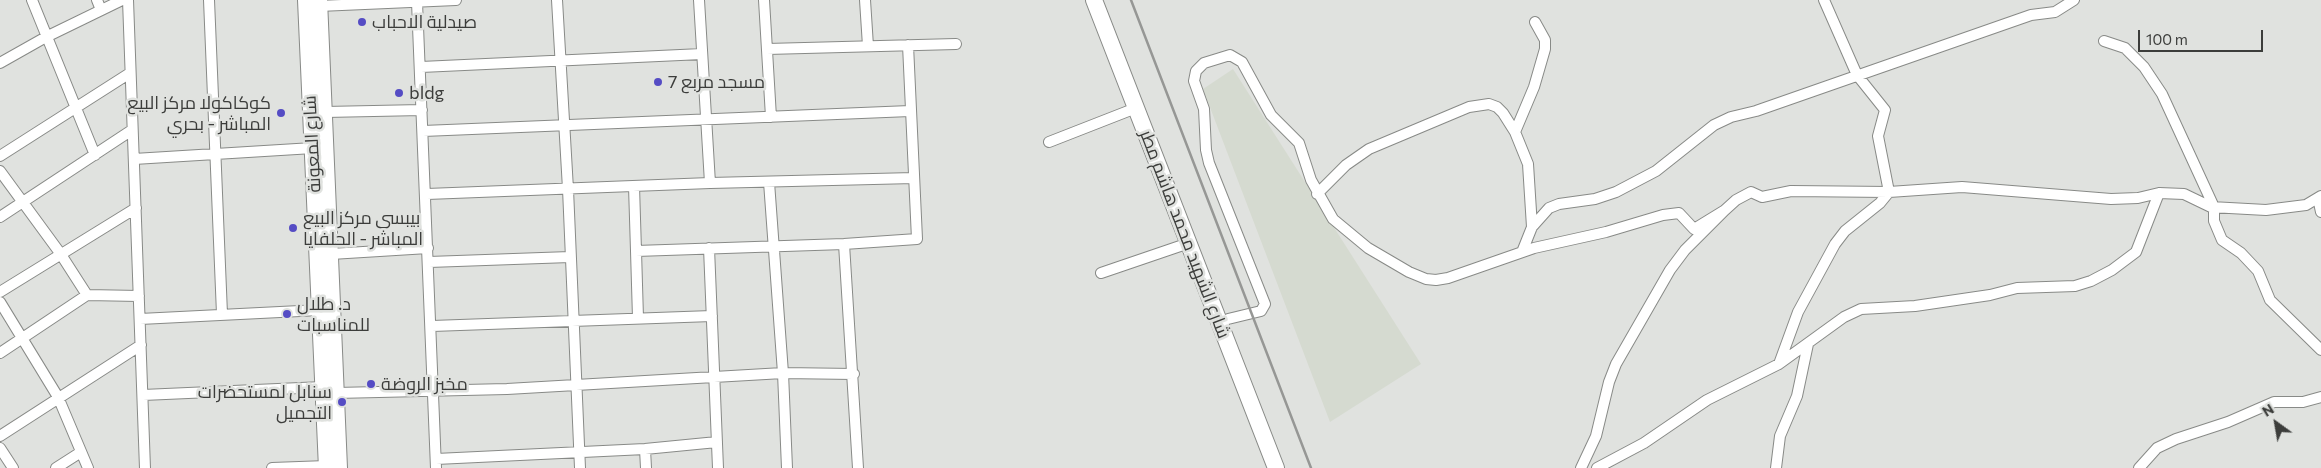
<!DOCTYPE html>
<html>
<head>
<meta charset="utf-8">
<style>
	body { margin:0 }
	#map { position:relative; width:2321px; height:468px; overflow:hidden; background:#e0e2df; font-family:Commissioner,sans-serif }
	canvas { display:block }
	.north { position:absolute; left:2251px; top:398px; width:50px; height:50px; -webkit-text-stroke:4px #e0e2df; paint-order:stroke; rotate:328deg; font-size:14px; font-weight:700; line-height:20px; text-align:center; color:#3c3d3b }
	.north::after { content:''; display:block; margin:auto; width:18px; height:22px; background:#3c3d3b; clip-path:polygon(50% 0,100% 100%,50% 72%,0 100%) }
	.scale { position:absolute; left:2138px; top:30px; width:125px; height:22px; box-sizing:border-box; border:2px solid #3c3d3b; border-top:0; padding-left:6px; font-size:15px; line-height:18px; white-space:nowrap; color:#3c3d3b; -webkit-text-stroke:4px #e0e2df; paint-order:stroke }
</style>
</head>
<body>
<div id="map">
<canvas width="2321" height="468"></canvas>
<div class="north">N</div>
<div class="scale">100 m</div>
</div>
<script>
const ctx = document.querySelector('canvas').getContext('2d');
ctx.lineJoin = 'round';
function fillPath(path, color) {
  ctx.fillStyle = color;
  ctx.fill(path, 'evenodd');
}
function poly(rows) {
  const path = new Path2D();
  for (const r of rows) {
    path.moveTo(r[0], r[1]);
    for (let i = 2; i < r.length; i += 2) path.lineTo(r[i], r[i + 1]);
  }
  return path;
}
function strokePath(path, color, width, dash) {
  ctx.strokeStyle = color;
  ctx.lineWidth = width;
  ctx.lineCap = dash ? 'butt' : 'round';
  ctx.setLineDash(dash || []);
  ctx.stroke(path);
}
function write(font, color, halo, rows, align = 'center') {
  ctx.font = font + ' Commissioner,Cairo,sans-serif';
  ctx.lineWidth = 5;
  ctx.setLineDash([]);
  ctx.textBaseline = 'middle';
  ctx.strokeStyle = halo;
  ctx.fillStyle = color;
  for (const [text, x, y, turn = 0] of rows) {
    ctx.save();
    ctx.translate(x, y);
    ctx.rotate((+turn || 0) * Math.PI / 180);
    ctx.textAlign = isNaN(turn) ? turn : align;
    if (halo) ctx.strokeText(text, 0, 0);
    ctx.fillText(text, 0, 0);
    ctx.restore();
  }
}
const built = poly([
	[1233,69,1421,364,1330,422,1203,89]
]);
const minor = poly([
	[32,0,95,155],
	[97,0,101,10],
	[128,0,145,468],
	[209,0,222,314],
	[557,0,568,189,580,468],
	[699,0,710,183],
	[764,0,771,117],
	[865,0,868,46],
	[417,2,436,468],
	[319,6,456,0],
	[2104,41,2125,48,2144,67,2162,94,2214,207,2214,221,2222,240,2241,253,2258,271,2270,300,2321,350],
	[767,49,956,44],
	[0,63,46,37,122,0],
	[421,67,702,54],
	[325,112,422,110],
	[423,131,910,111],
	[1049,142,1136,108],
	[0,156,130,73],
	[134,159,313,148],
	[0,171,60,253,87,295,0,353],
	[769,182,783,373,787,468],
	[634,186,636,251,844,244,917,239,908,45],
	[427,194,710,183,914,178],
	[1317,194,1346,165,1369,149,1469,107,1489,104,1497,107,1503,113,1515,132],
	[2318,198,2321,212],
	[0,217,132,130],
	[1532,227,1528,164,1515,132,1534,87,1545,49,1545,40,1535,22],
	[844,244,858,468],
	[709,248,718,468],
	[636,251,638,318],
	[1522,252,1532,227,1549,208,1559,204,1595,199,1616,192,1656,171,1714,125,1731,117,1756,111,2031,15,2055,12,2074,0],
	[331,254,428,248],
	[429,262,570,257],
	[1101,273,1189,243],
	[0,292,136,208],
	[87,295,139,296],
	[0,302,58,397,88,468],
	[140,319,320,310],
	[1228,319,1261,311,1265,304,1209,163,1206,150,1204,109,1194,81,1196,71,1204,63,1230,55,1242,62,1271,115,1299,143,1311,180,1333,219,1368,248,1409,272,1426,279,1436,280,1448,278,1534,248,1606,232,1663,215,1679,213,1694,229,1725,210],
	[432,326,712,316],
	[1779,364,1798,312,1835,244,1845,231,1880,203,1889,192,1878,136,1885,110,1857,75,1824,0],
	[336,393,507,389,783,373,854,374],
	[143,395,323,387],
	[0,436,141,345],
	[0,448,13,468],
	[645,449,646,468],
	[436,459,645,449,717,442],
	[56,468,81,452],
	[272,468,327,466],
	[1581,468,1596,436,1609,382,1616,364,1670,270,1685,250,1725,210,1736,200,1751,192,1762,197,1791,191,1889,192,1962,187,2111,199,2138,198,2159,193,2184,194,2211,207,2266,210,2306,205,2321,196],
	[1597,468,1644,443,1707,400,1779,364,1844,317,1861,309,1915,306,1990,295,2017,288,2075,286,2091,281,2112,270,2136,252,2159,193],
	[1776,468,1780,436,1797,396,1808,344],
	[2139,468,2157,448,2176,439,2228,422,2274,402,2303,402,2321,397]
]);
const primary = poly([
	[1094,0,1276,468]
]);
const trunk = poly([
	[306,0,327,468],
	[319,0,339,468]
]);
const rail = poly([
	[1131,0,1311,468]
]);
const markers = [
	[362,22,5,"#554cc4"],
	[658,82,5,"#554cc4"],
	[399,93,5,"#554cc4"],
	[281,113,5,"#554cc4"],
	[293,228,5,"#554cc4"],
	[287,314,5,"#554cc4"],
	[371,384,5,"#554cc4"],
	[342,402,5,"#554cc4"]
];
const poiNames = [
	["صيدلية الاحباب",372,22],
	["مسجد مربع 7",668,82],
	["bldg",409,93],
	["كوكاكولا مركز البيع",271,103,"right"],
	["المباشر - بحري",271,124,"right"],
	["بيبسي مركز البيع",303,218],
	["المباشر - الحلفايا",303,239],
	["د. طلال",297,304],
	["للمناسبات",297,325],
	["مخبز الروضة",381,384],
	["سنابل لمستحضرات",332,392,"right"],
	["التجميل",332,413,"right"]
];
const streetNames = [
	["شارع المعونة",312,144,-93],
	["شارع الشهيد محمد هاشم مطر",1185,234,69]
];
fillPath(built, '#d5dad0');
strokePath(minor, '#888a87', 12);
strokePath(primary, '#888a87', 18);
strokePath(trunk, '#888a87', 18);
strokePath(minor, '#fff', 10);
strokePath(primary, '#fff', 16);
strokePath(trunk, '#fff', 16);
strokePath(rail, '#969795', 2.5);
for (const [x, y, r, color] of markers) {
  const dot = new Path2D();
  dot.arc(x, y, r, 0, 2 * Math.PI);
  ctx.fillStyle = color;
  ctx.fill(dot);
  strokePath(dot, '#e0e2df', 2);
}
write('18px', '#3c3d3b', '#e0e2df', poiNames, 'left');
write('18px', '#3c3d3b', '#e0e2df', streetNames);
</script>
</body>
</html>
